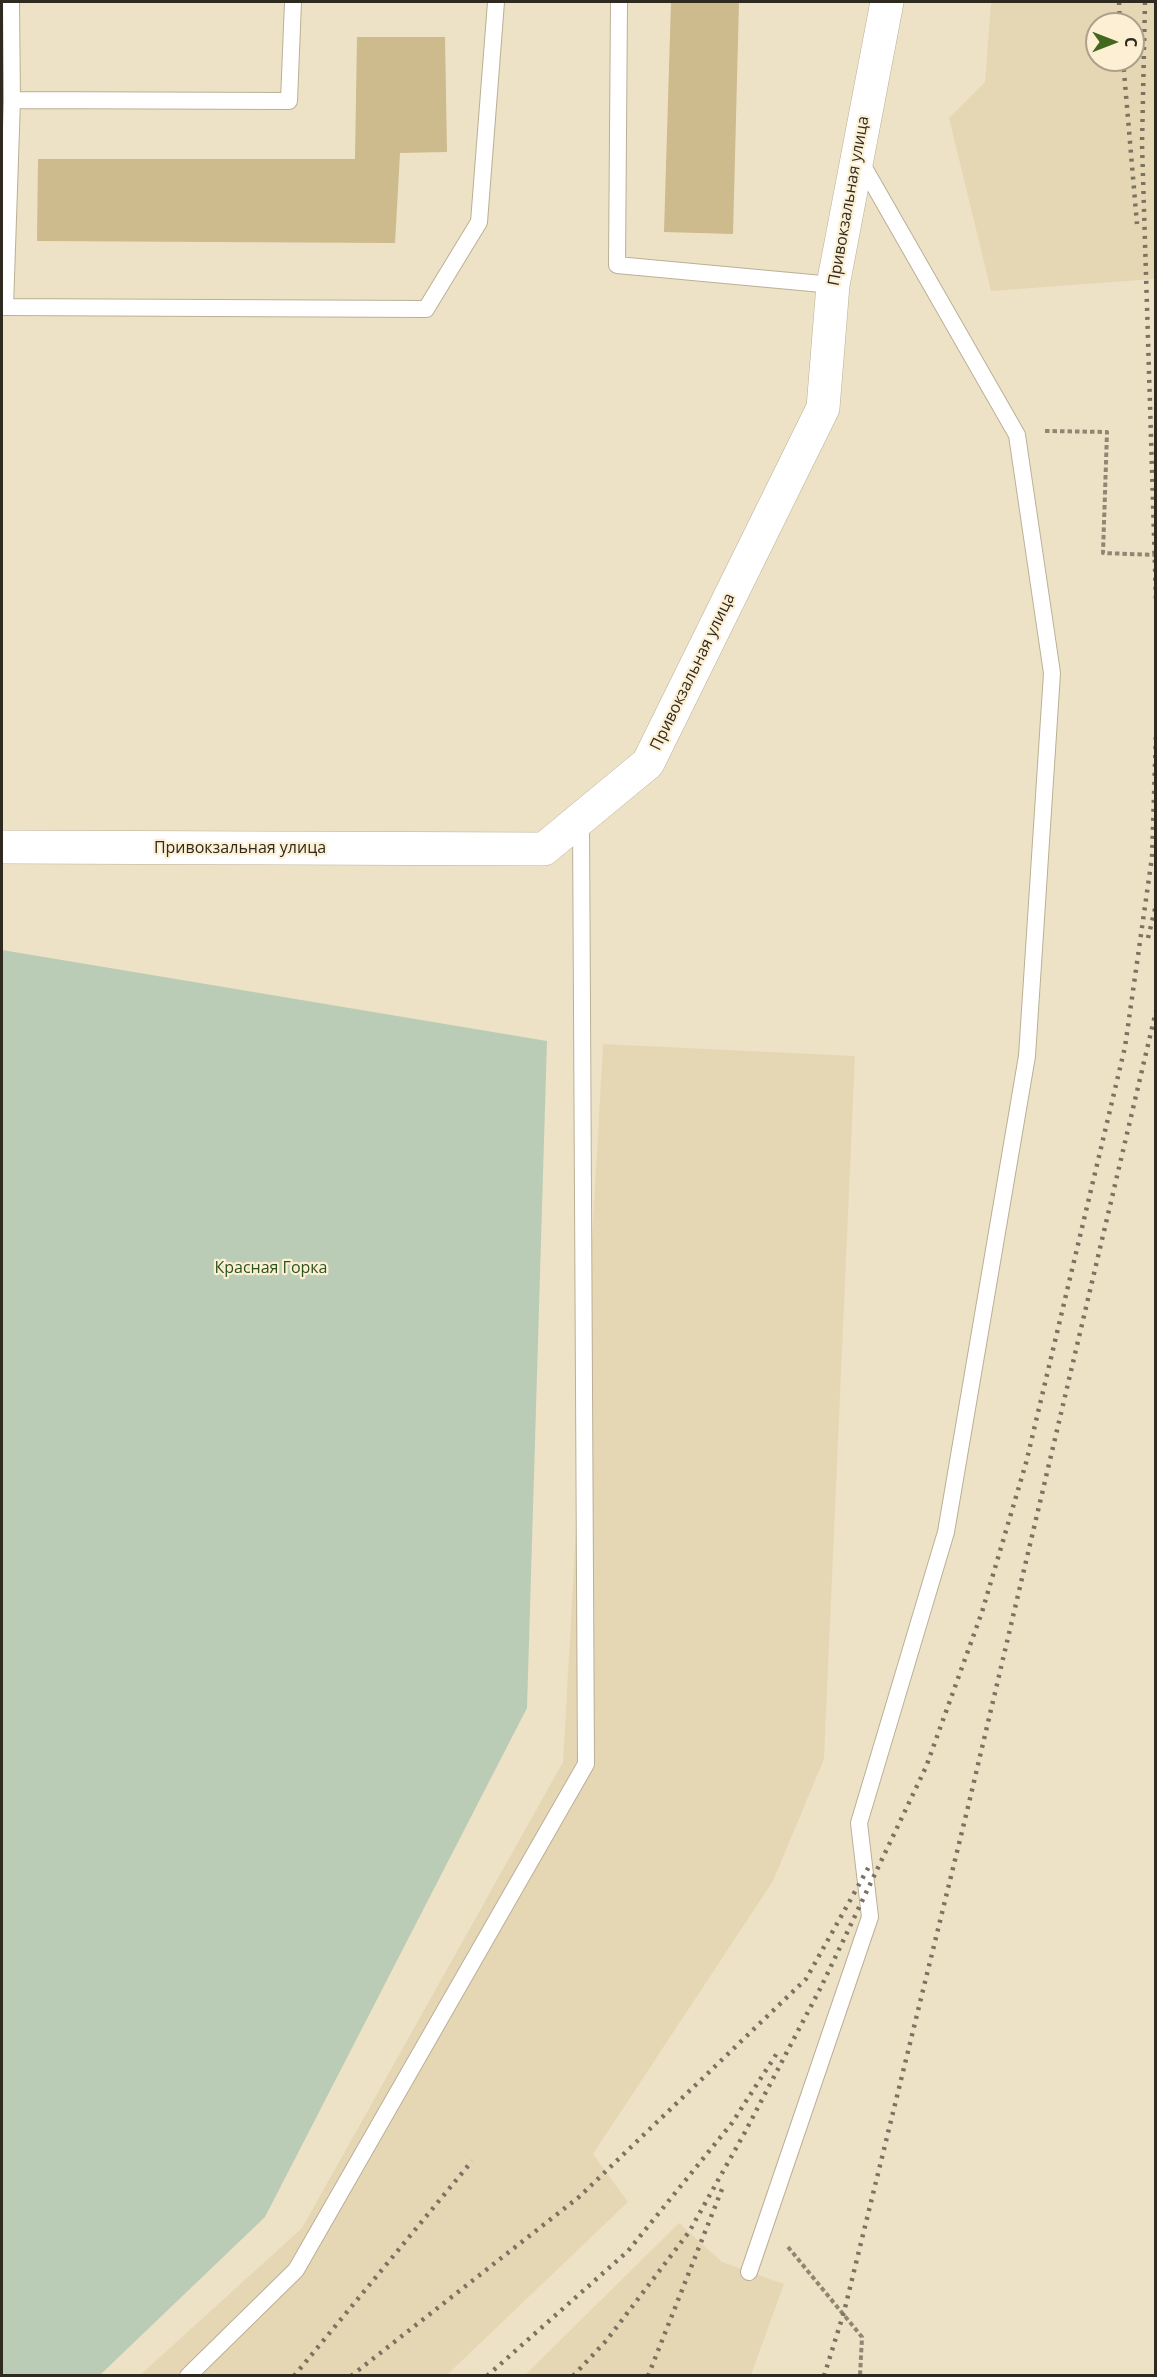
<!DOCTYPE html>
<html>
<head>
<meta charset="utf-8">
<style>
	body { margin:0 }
	#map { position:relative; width:1157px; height:2377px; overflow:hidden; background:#eee2c6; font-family:"Open Sans",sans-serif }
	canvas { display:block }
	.frame { position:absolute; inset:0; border:3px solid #2f2a20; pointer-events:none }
	.north { position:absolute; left:1085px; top:12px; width:60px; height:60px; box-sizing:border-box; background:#fcefd3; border:2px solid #aaa08b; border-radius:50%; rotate:90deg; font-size:16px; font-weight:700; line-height:24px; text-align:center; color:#2f2a20 }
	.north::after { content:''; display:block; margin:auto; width:21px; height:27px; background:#44671e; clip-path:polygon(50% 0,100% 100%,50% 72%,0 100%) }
</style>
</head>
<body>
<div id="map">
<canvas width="1157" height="2377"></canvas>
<div class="frame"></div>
<div class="north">С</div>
</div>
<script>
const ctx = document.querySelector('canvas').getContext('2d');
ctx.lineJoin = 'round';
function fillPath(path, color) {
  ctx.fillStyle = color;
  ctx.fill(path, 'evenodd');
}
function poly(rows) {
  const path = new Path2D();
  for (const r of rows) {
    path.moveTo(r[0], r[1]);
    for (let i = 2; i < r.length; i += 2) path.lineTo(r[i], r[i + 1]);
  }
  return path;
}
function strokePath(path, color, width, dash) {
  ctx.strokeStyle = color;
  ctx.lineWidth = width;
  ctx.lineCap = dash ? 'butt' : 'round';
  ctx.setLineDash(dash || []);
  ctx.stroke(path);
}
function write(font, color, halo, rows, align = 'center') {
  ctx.font = font + ' "Open Sans",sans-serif';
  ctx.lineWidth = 4.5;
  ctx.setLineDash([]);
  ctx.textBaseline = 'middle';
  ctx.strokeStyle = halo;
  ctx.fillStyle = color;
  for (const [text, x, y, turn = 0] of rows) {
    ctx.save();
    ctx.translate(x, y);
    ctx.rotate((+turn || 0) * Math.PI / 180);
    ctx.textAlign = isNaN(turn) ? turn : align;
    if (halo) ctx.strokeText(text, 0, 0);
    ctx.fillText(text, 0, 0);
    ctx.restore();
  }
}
const built = poly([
	[991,2,1155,2,1155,279,991,291,949,118,985,82],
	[1097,24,1133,24,1133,60,1097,60],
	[603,1044,855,1056,824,1759,773,1881,593,2154,628,2202,447,2375,139,2376,302,2228,563,1762],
	[679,2223,722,2262,784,2284,751,2375,524,2376]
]);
const green = poly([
	[2,950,547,1041,527,1708,265,2217,100,2375,2,2375]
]);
const building = poly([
	[671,2,739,2,733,234,664,232],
	[357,37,445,37,447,152,400,153,395,243,37,241,38,159,355,159]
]);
const path = poly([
	[788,2247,862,2337,860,2376]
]);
const lane = poly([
	[11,2,12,100,289,101,293,2],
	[619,2,617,265,833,285],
	[2,307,426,309,479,222,496,2],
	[5,307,12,100],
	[749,2272,870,1917,859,1823,946,1532,1027,1056,1052,673,1017,435,859,159],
	[188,2376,296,2270,586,1764,581,819]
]);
const street = poly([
	[2,847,544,849,648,763,823,408,833,285,887,2]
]);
const rail = poly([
	[1119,2,1120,24],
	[1145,2,1142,144,1156,600],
	[1123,60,1137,224],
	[1148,938,1156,905],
	[294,2376,472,2161],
	[351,2376,579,2197,806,1979,871,1863],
	[487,2376,628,2251,732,2123,779,2050],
	[573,2376,606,2341,689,2232,744,2134,822,1985,926,1767,982,1612,1026,1463,1125,1047,1152,857,1156,734],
	[648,2376,724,2184],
	[824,2376,844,2312,968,1807,1156,1011]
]);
const pathBridge = poly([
	[1045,431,1107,432,1103,553,1156,555]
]);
const streetNames = [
	["Привокзальная улица",849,201,-80],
	["Привокзальная улица",693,672,-64],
	["Привокзальная улица",240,848]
];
const parkNames = [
	["Красная Горка",271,1268]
];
fillPath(built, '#e6d7b4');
fillPath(green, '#baccb5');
fillPath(building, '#cdba8d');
strokePath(lane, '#bbaf95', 18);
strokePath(street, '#bbaf95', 34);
strokePath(path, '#8f8774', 4, [4.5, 3]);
strokePath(lane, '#fff', 16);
strokePath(street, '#fff', 33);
strokePath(rail, '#7b7362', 4.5, [3, 6]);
strokePath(pathBridge, '#8f8774', 4, [4.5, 3]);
write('16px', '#2f2a20', '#fcefd3', streetNames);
write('16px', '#2b531e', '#fcefd3', parkNames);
</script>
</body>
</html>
